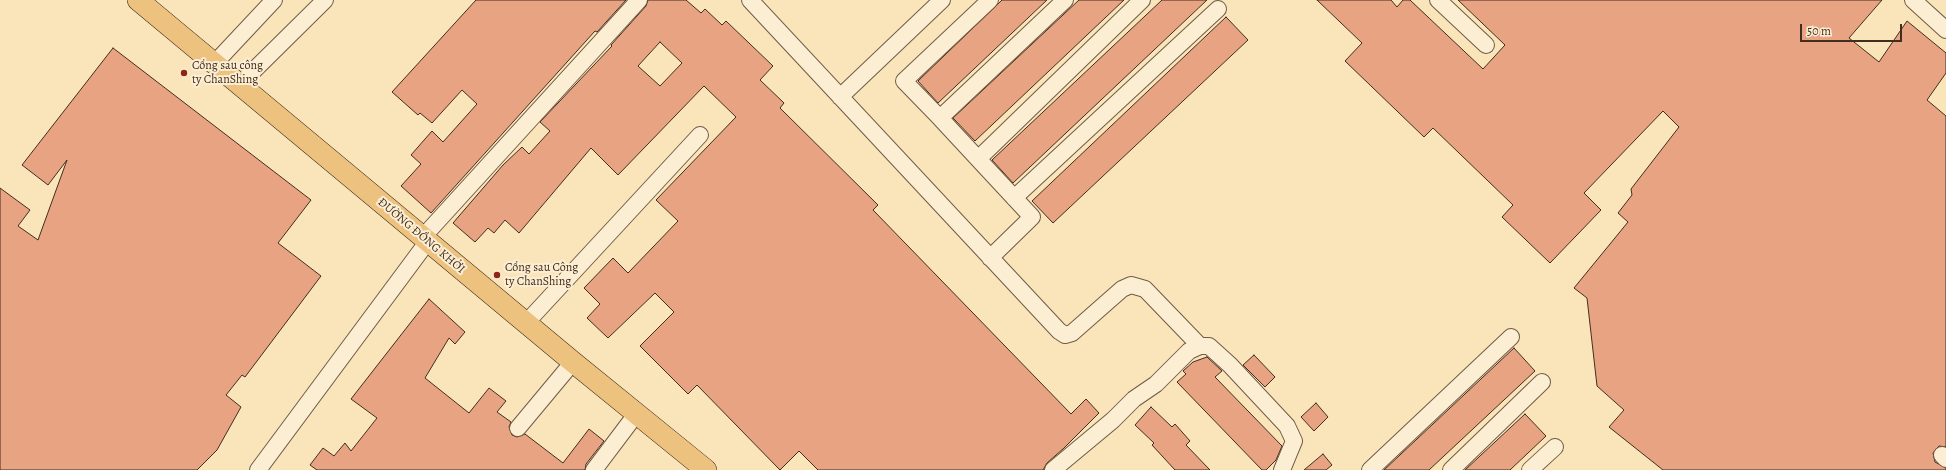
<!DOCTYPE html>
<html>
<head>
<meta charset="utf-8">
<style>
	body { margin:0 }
	#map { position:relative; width:1946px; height:470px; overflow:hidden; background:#fae5bb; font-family:Alegreya,serif }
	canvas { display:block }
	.scale { position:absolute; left:1800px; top:24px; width:102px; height:18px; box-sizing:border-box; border:2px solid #422d1e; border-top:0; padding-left:5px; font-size:12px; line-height:14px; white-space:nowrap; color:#422d1e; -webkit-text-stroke:3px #fceed3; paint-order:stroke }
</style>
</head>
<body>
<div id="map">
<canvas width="1946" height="470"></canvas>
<div class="scale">50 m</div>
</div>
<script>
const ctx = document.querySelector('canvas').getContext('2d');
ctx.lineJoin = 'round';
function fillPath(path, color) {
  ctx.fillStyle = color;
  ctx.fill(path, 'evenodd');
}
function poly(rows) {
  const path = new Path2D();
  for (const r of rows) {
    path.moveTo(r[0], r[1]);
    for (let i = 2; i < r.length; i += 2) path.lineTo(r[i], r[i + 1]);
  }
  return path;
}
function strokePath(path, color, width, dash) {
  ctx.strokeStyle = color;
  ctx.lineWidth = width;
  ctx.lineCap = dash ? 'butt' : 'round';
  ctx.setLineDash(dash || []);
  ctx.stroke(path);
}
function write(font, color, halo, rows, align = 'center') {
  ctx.font = font + ' Alegreya,serif';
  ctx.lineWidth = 4;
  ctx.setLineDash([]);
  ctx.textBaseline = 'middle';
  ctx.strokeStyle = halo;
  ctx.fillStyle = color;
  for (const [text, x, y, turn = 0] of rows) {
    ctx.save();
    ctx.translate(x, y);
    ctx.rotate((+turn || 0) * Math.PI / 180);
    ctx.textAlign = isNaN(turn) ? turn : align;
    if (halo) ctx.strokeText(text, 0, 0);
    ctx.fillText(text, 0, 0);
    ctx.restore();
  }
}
const building = poly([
	[476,0,626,0,597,32,595,31,431,213,401,186,421,164,411,155,432,131,443,142,477,104,462,90,432,123,420,113,418,115,392,92,476,0],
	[648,0,686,0,701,13,705,9,722,25,726,21,773,66,760,80,784,103,780,108,878,205,873,210,1071,414,1086,399,1099,413,1064,448,1047,463,1043,470,818,470,799,451,780,470,697,385,688,394,640,346,674,312,655,293,608,338,587,318,600,304,584,288,613,258,628,273,678,221,656,200,736,117,704,86,618,175,591,148,519,233,505,220,494,233,488,228,475,242,453,223,503,165,522,147,529,154,550,131,540,122,612,46,611,45,646,6,648,0],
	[660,42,682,63,660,86,638,66,660,42],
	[1002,0,1047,0,938,103,918,81,1002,0],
	[1079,0,1124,0,975,141,953,118,1079,0],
	[1162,0,1207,0,1013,183,992,160,1162,0],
	[1317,0,1391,0,1397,7,1403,0,1410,0,1483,69,1505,45,1458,0,1882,0,1849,38,1879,62,1907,21,1946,53,1946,73,1927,100,1946,116,1946,447,1939,446,1933,453,1935,462,1946,468,1946,470,1663,470,1609,427,1624,410,1597,386,1587,298,1574,288,1628,222,1618,213,1632,195,1631,189,1679,127,1663,111,1584,193,1601,210,1550,263,1502,217,1513,205,1433,128,1424,137,1345,61,1362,43,1317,0],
	[1226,17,1248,40,1053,223,1032,201,1226,17],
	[113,48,311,200,278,243,321,276,245,377,242,375,226,395,241,407,217,450,197,470,0,470,0,188,30,210,18,226,38,240,67,160,48,185,22,165,113,48],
	[429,299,465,332,455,344,449,338,425,378,469,413,489,388,506,401,497,412,511,422,509,427,512,435,517,437,525,434,563,463,589,429,604,441,586,464,585,470,317,470,310,465,323,448,334,456,345,443,351,451,377,418,351,399,429,299],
	[1514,348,1535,371,1429,470,1384,470,1514,348],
	[1254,355,1275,377,1265,387,1243,365,1254,355],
	[1207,357,1222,371,1215,377,1282,446,1276,460,1266,470,1262,470,1177,382,1186,374,1183,371,1193,362,1207,357],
	[1316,403,1328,417,1314,431,1301,417,1316,403],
	[1151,407,1172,427,1175,424,1190,441,1186,445,1210,470,1175,470,1152,445,1154,443,1135,425,1151,407],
	[1525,414,1546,436,1510,470,1465,470,1525,414],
	[1323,454,1332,465,1326,470,1304,470,1323,454]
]);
const minor = poly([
	[750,0,1059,331,1065,335,1072,333,1122,289,1131,285,1145,289,1200,346],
	[1438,0,1486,45],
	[1913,0,1946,30],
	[214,64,274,0],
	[239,85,325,0],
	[840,97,942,0],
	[940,118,904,81,990,0],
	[978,159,1142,0],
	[1014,198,1218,9],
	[423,237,639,0],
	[990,258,1032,217,940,118,1065,0],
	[526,323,700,135],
	[518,428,573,362],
	[1942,455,1946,459],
	[258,470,428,241],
	[594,470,637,413],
	[1053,470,1113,420,1134,399,1156,384,1189,351,1200,346,1209,346,1230,365,1287,426,1294,441,1282,470],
	[1370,470,1511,337],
	[1451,470,1542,382],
	[1530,470,1555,447]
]);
const major = poly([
	[138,0,573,362,706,470]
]);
const markers = [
	[184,73,4,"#8f2418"],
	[497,275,4,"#8f2418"]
];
const poiNames = [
	["Cổng sau công",192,66],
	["ty ChanShing",192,80],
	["Cổng sau Công",505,268],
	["ty ChanShing",505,282]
];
const streetNames = [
	["ĐƯỜNG ĐỒNG KHỞI",421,236,40]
];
fillPath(building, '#e8a382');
strokePath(building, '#422d1e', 1);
strokePath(minor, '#705b45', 18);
strokePath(major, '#422d1e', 22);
strokePath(minor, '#fceed3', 16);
strokePath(major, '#edc27e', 21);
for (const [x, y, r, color] of markers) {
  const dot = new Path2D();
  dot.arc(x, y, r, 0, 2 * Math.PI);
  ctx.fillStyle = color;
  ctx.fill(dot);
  strokePath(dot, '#fceed3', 1.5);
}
write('12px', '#422d1e', '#fceed3', poiNames, 'left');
write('12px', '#422d1e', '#fceed3', streetNames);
</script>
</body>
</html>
